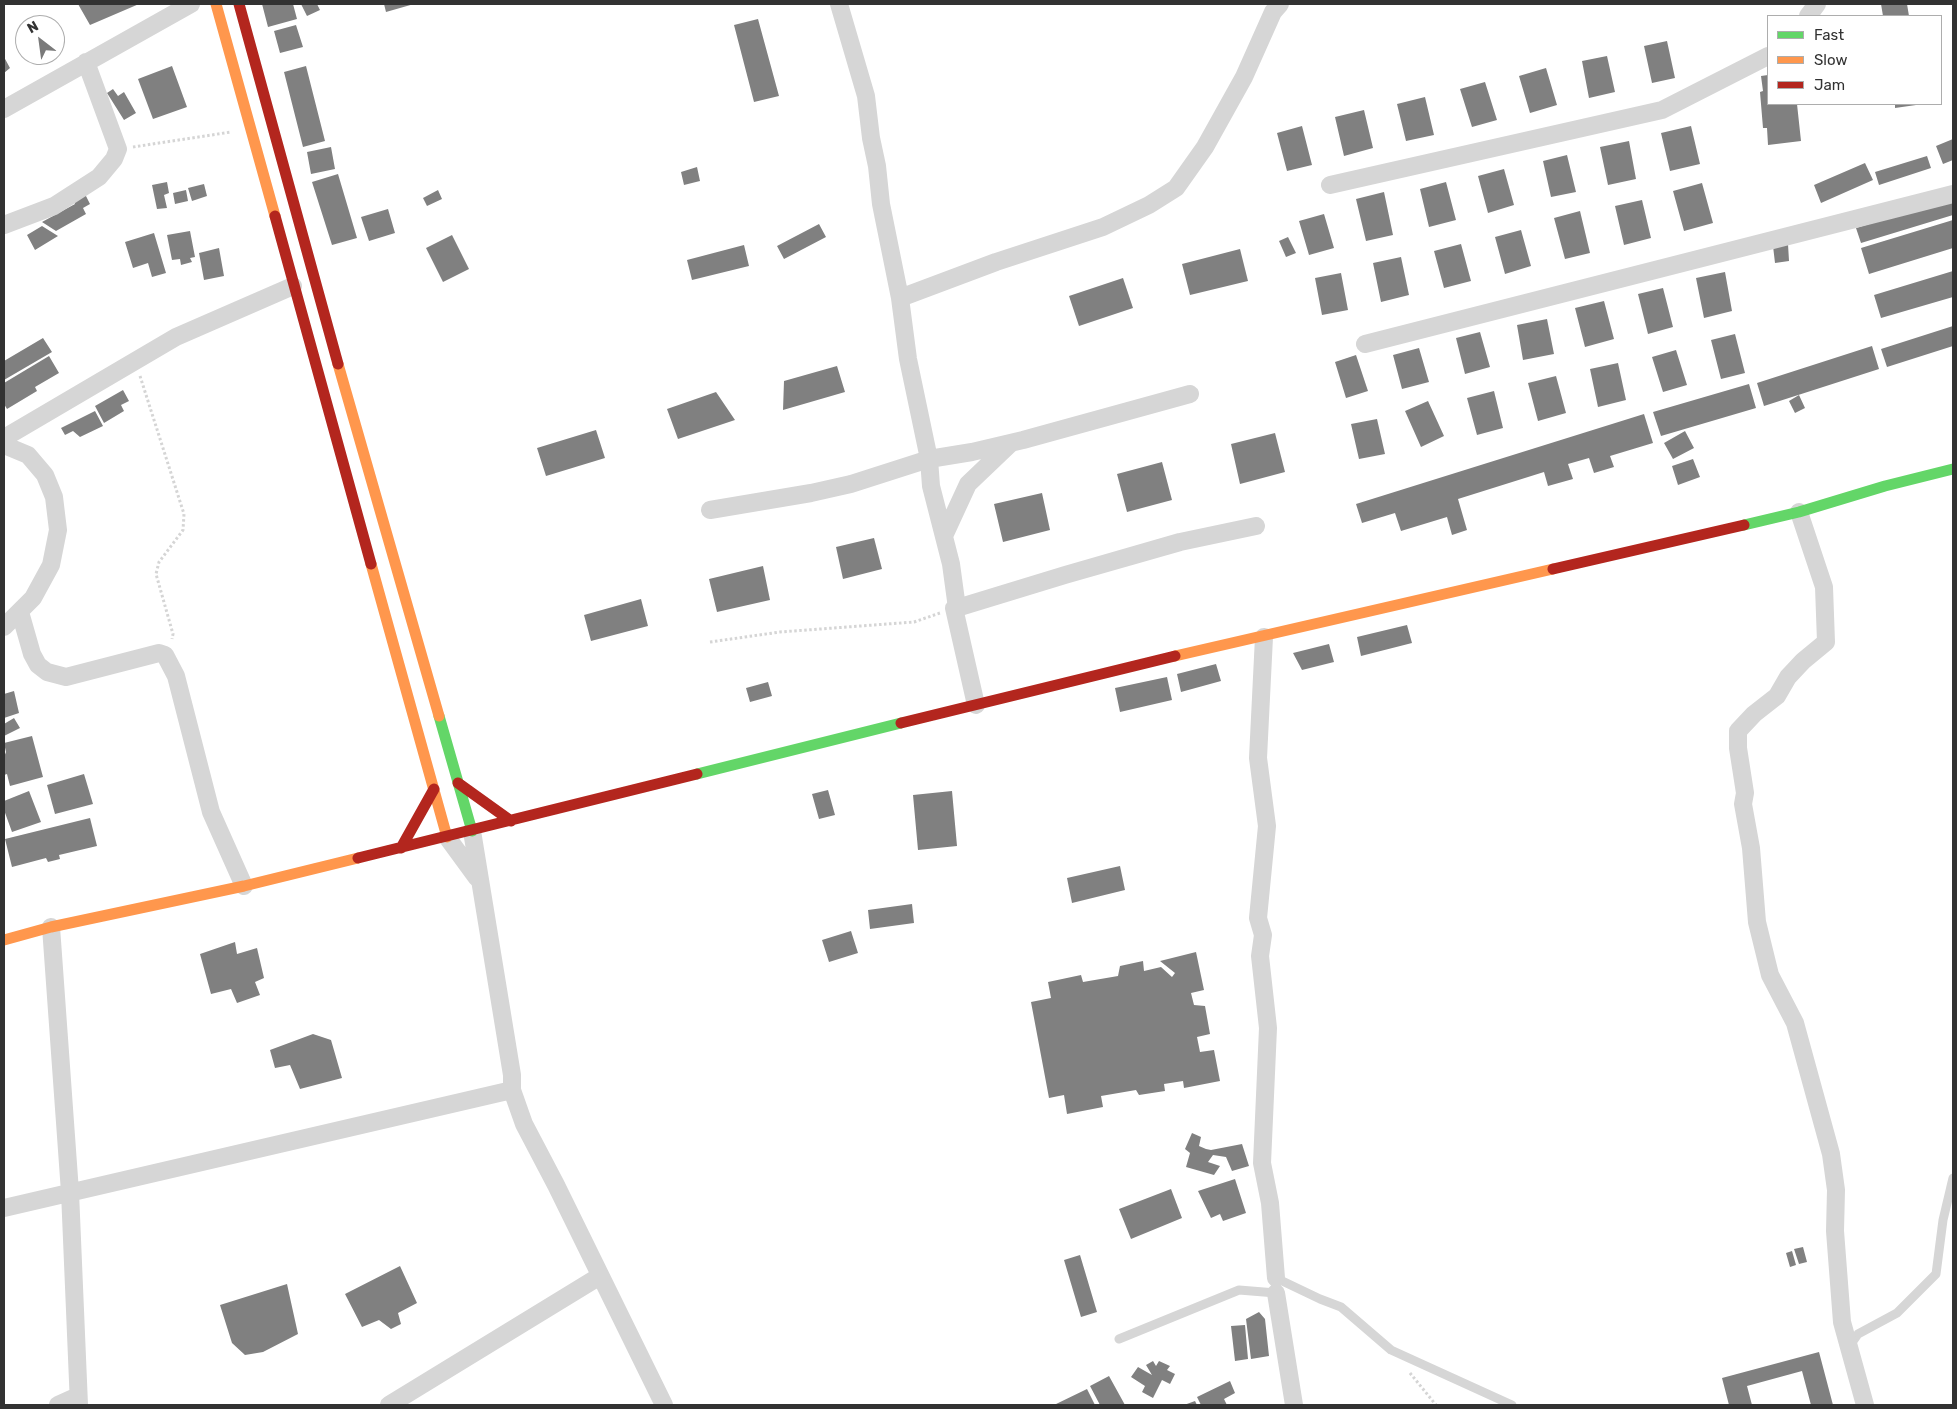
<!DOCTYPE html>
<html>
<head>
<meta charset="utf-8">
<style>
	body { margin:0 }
	#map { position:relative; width:1957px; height:1409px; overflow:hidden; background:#fff; font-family:Rubik,sans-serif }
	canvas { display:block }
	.frame { position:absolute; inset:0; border:5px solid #323232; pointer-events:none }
	.legend { position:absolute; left:1767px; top:15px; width:175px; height:90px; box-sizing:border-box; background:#fff; border:1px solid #adadad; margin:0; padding:6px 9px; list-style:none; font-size:15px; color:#323232 }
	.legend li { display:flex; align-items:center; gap:10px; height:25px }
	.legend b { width:25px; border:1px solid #adadad }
	.north { position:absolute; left:15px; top:15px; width:50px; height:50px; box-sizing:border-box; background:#fff; border:1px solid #adadad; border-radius:50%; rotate:330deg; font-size:14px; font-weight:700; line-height:20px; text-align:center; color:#323232 }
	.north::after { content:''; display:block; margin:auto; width:18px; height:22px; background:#7a7a7a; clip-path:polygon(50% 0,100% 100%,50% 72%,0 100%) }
</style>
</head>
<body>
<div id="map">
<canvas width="1957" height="1409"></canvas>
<div class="frame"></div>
<ul class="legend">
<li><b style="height:6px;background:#63d668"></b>Fast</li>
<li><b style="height:6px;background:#ff974d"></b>Slow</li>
<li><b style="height:6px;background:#b3261e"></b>Jam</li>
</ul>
<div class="north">N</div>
</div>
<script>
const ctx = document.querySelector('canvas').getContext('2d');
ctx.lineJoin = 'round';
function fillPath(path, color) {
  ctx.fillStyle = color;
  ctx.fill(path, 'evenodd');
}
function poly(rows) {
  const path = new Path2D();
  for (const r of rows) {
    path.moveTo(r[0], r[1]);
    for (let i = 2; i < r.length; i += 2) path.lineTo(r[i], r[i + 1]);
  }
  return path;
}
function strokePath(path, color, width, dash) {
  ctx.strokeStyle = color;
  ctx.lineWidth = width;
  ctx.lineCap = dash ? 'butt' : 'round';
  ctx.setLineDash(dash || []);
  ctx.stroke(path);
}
const building = poly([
	[78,4,139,4,90,25],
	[262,4,293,4,297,19,268,27],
	[301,4,317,4,320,10,307,16],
	[384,4,414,4,386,12],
	[1881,4,1907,4,1909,16,1883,16],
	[758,19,779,96,754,102,734,25],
	[296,25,303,47,280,53,274,31],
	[1667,41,1675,78,1652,83,1644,46],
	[1607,56,1615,92,1589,98,1582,61],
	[4,57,10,68,4,73],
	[172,66,187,107,153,119,138,79],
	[306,66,325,141,303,147,284,72],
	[1546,68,1557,105,1530,113,1519,76],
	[1768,75,1768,104,1797,104,1801,141,1768,145,1767,128,1763,128,1760,92,1763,91,1761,76],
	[1485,82,1497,120,1472,127,1460,89],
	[113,89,118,96,124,92,136,113,124,120,107,93],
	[1425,97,1434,135,1406,141,1397,104],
	[1895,104,1916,104,1916,105,1895,108],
	[1364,110,1373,148,1344,156,1335,117],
	[1302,126,1312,165,1287,171,1277,133],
	[1691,126,1700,164,1670,171,1661,133],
	[1953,139,1953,160,1943,164,1936,146],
	[1629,141,1636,179,1608,185,1600,147],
	[331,147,335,169,311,174,307,152],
	[1567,155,1576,192,1551,197,1543,161],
	[1927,156,1931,168,1879,185,1875,172],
	[1865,163,1873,180,1821,203,1814,185],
	[697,167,700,181,684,185,681,172],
	[1504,169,1514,205,1488,213,1478,176],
	[338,174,357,238,332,245,312,182],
	[167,182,169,193,164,195,167,208,157,209,152,185],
	[1446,182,1456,220,1429,227,1420,189],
	[1702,183,1713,223,1684,231,1673,191],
	[204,184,207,196,192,201,188,188],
	[186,190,188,201,175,204,173,193],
	[438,190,442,199,427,206,423,198],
	[1384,192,1393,235,1366,241,1356,199],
	[85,194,90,204,83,208,86,214,56,231,42,222,75,204,73,200],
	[1953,199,1953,215,1861,243,1856,228],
	[1642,200,1651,238,1624,245,1615,206],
	[388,209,395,233,369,241,361,217],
	[1580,211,1590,253,1565,259,1554,218],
	[1324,214,1334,248,1309,255,1299,221],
	[1953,220,1953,248,1869,274,1861,248],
	[819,224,826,237,784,259,777,246],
	[42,226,58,236,35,250,27,235],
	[1521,230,1531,266,1505,274,1495,237],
	[190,231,195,257,190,258,192,262,181,265,180,259,172,260,167,235],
	[154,233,166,273,152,277,148,263,133,268,125,242],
	[452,235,469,269,443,282,426,248],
	[1288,237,1296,253,1286,257,1279,241],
	[1461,244,1471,281,1444,288,1434,251],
	[1788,244,1789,261,1775,263,1773,246],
	[744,245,749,266,692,280,687,260],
	[219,248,224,276,204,280,199,253],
	[1240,249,1248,281,1190,295,1182,264],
	[1401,257,1409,295,1381,302,1373,263],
	[1953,271,1953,297,1881,318,1874,295],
	[1725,272,1732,311,1704,318,1696,278],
	[1341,273,1348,310,1322,315,1315,278],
	[1123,278,1133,308,1079,326,1069,296],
	[1663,288,1673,327,1648,334,1638,294],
	[1604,301,1614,339,1585,347,1575,308],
	[1547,319,1554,354,1523,360,1517,325],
	[1953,326,1953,346,1887,367,1881,349],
	[1480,332,1490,367,1465,374,1456,338],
	[1735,334,1745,373,1721,379,1711,340],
	[43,338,52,352,4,380,4,361],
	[1872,346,1879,369,1764,406,1757,383],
	[1419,348,1429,382,1402,389,1393,355],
	[1676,350,1687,385,1663,392,1652,357],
	[1356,355,1368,391,1346,398,1335,362],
	[49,356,59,373,35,387,37,391,7,409,4,404,4,383],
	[1618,363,1626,400,1598,407,1590,369],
	[837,366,845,392,783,410,784,381],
	[1556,376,1566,413,1538,421,1528,383],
	[1749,384,1756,408,1661,436,1653,412],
	[123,390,129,401,121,405,124,411,104,423,95,406],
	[1494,391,1503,428,1477,435,1467,398],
	[716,392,735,420,678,439,667,409],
	[1799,395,1805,408,1795,413,1789,401],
	[1428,401,1444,436,1421,447,1405,411],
	[95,411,103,426,80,437,73,431,65,435,61,428],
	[1644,414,1653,443,1610,456,1614,467,1594,473,1589,458,1568,464,1573,479,1548,486,1544,472,1458,499,1467,530,1452,535,1447,517,1401,531,1395,513,1362,523,1356,504],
	[1377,419,1385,454,1359,459,1351,424],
	[596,430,605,458,546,476,537,448],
	[1685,431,1694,448,1673,459,1664,443],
	[1275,433,1285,472,1240,484,1231,444],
	[1693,459,1700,477,1678,485,1672,466],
	[1162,462,1172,500,1127,512,1117,474],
	[1042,493,1050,530,1003,542,994,504],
	[874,538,882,569,843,579,836,547],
	[763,566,770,600,717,612,709,579],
	[641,599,648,626,591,641,584,615],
	[1407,625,1412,643,1361,656,1357,637],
	[1329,644,1334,662,1302,670,1293,653],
	[1216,664,1221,681,1181,692,1177,674],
	[1167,677,1172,700,1120,712,1115,688],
	[768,682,772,696,750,702,746,688],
	[14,691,19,713,4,718,4,694],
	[14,718,20,728,4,736,4,724],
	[32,736,43,777,10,786,7,774,4,775,4,757,6,752,4,743],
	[84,774,93,804,55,814,47,785],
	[828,790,835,815,819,819,812,794],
	[29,791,41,822,12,832,4,810,4,801],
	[952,791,957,846,918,850,913,795],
	[90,818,97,846,59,855,60,859,48,862,46,858,12,867,5,839],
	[1120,866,1125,890,1072,903,1067,878],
	[912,904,914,923,870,929,868,910],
	[851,931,858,953,829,962,822,940],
	[235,942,237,954,257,948,264,978,255,982,260,995,237,1003,231,989,211,994,200,954],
	[1196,952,1204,990,1191,993,1194,1005,1205,1006,1210,1034,1197,1037,1200,1052,1214,1050,1220,1081,1184,1088,1183,1081,1164,1084,1165,1091,1139,1095,1136,1090,1101,1096,1103,1107,1067,1114,1064,1095,1049,1098,1031,1002,1051,998,1048,982,1081,975,1083,982,1118,976,1120,966,1143,961,1144,971,1161,967,1172,977,1175,973,1160,961],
	[313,1034,331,1040,342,1078,300,1089,290,1065,275,1068,270,1050],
	[1192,1133,1201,1137,1199,1146,1206,1149,1211,1150,1242,1144,1249,1166,1232,1171,1226,1157,1213,1155,1208,1162,1220,1166,1214,1175,1186,1167,1190,1153,1185,1149],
	[1235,1179,1246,1213,1223,1221,1220,1214,1211,1218,1198,1191],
	[1171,1189,1182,1218,1131,1239,1119,1209],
	[1803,1247,1807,1262,1799,1264,1794,1249],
	[1792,1251,1796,1265,1790,1267,1786,1253],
	[1080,1255,1097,1312,1081,1317,1064,1260],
	[400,1266,417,1303,398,1313,401,1324,391,1329,379,1320,362,1327,345,1294],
	[287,1284,298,1334,263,1352,245,1355,232,1343,220,1305],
	[1259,1312,1265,1319,1269,1356,1251,1359,1246,1319],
	[1245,1325,1248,1359,1235,1361,1231,1326],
	[1819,1352,1833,1405,1811,1405,1802,1371,1747,1386,1752,1405,1729,1405,1722,1378],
	[1153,1361,1156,1366,1159,1361,1170,1366,1167,1370,1175,1374,1170,1384,1162,1380,1153,1398,1142,1392,1145,1386,1131,1377,1138,1367,1152,1375,1146,1365],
	[1109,1376,1125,1405,1100,1405,1090,1386],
	[1230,1381,1235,1393,1224,1399,1227,1405,1201,1405,1197,1397],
	[1087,1389,1095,1405,1054,1405],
	[1195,1401,1197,1405,1184,1405]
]);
const path = poly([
	[133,147,231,132],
	[140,376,184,514,183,530,159,562,156,574,173,634,172,639],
	[710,642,780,632,914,622,940,613],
	[1410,1373,1436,1405]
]);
const lane = poly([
	[1119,1339,1239,1290,1276,1293,1276,1278,1320,1299,1341,1307,1391,1350,1512,1405],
	[1849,1347,1858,1334,1897,1313,1936,1274,1943,1220,1953,1178]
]);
const street = poly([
	[839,4,866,96,871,138,877,166,881,204,900,298,908,359,929,459,931,486,951,564,957,608,954,608,976,705],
	[1808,16,1817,4],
	[4,109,191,4],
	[1330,185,1662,110,1768,56],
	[4,225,54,206,99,177,114,159,118,149,86,62],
	[900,298,996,262,1103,227,1149,205,1176,188,1205,147,1244,77,1273,12,1280,4],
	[1365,344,1953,194],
	[4,438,176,337,293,286],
	[4,445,28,455,45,475,54,497,58,530,51,565,33,598,4,627],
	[710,510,811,493,851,484,929,459,972,452,1023,440,1190,394],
	[1799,512,1824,587,1826,642,1803,661,1788,677,1777,696,1754,714,1738,731,1738,748,1745,793,1743,804,1751,848,1757,922,1770,975,1795,1023,1831,1154,1836,1190,1835,1231,1842,1322,1865,1405],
	[944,536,968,484,1011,443],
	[957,608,1065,575,1180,542,1256,526],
	[20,612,32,654,38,665,47,672,66,677,159,653,165,655,176,676,211,812,244,886],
	[1264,637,1258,758,1267,826,1258,918,1263,935,1260,956,1268,1028,1262,1163,1270,1203,1276,1278],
	[472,831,512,1075,512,1090,524,1124,556,1185,664,1405],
	[447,837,477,878],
	[51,927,70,1192,79,1405],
	[4,1208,512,1090],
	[1276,1293,1294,1405],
	[58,1405,78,1396],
	[389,1405,600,1276]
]);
const fast = poly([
	[1744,525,1799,512,1885,486,1953,469],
	[439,716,472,831],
	[697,774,901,723]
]);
const slow = poly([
	[216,4,275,216],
	[338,364,439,716],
	[371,564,447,837],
	[1175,656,1553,569],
	[4,940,51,927,244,886,358,858]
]);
const jam = poly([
	[239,4,338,364],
	[275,216,371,564],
	[1553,569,1744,525],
	[901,723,1175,656],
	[458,783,511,821],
	[401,848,434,789],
	[358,858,697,774]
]);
fillPath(building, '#808080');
strokePath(path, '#d5d5d5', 3, [2.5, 2.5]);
strokePath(lane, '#d6d6d6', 9);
strokePath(street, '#d6d6d6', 18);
strokePath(fast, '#63d668', 11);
strokePath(slow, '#ff974d', 11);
strokePath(jam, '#b3261e', 11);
</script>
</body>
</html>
